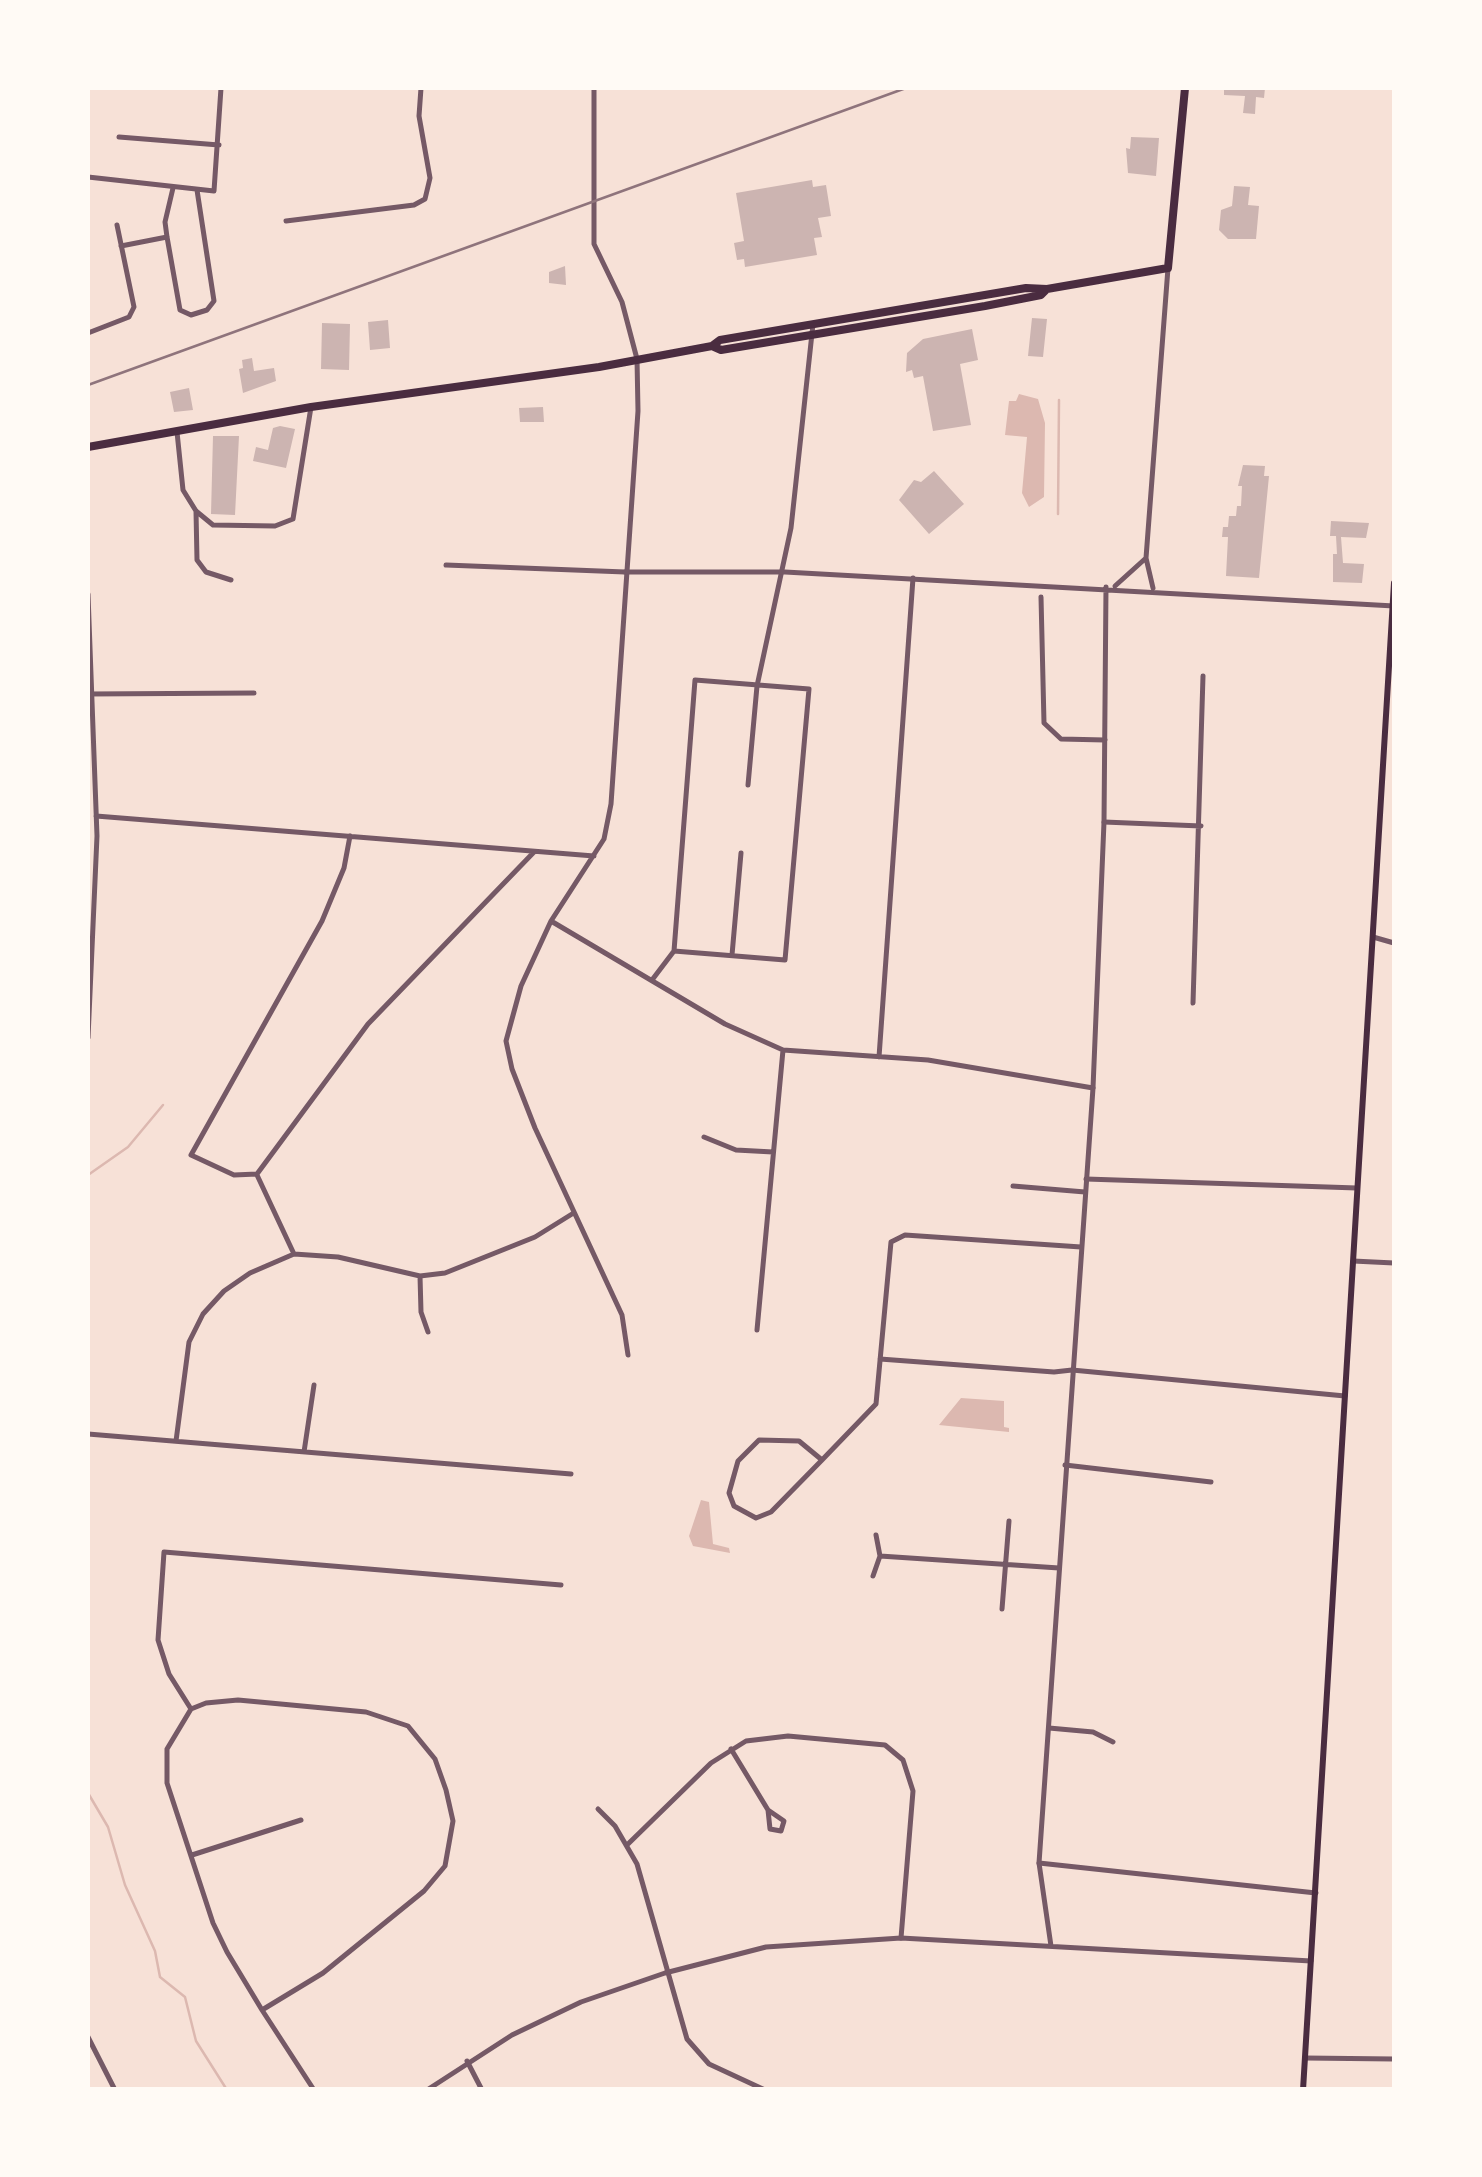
<!DOCTYPE html>
<html>
<head>
<meta charset="utf-8">
<style>
	body { margin:0 }
	#map { position:relative; width:1482px; height:2177px; overflow:hidden; background:#f7e1d7; font-family:"Roboto Condensed",sans-serif }
	canvas { display:block }
	.frame { position:absolute; inset:0; border:90px solid #fffaf5; pointer-events:none }
</style>
</head>
<body>
<div id="map">
<canvas width="1482" height="2177"></canvas>
<div class="frame"></div>
</div>
<script>
const ctx = document.querySelector('canvas').getContext('2d');
ctx.lineJoin = 'round';
function fillPath(path, color) {
  ctx.fillStyle = color;
  ctx.fill(path, 'evenodd');
}
function poly(rows) {
  const path = new Path2D();
  for (const r of rows) {
    path.moveTo(r[0], r[1]);
    for (let i = 2; i < r.length; i += 2) path.lineTo(r[i], r[i + 1]);
  }
  return path;
}
function strokePath(path, color, width, dash) {
  ctx.strokeStyle = color;
  ctx.lineWidth = width;
  ctx.lineCap = dash ? 'butt' : 'round';
  ctx.setLineDash(dash || []);
  ctx.stroke(path);
}
const water = poly([
	[1019,394,1038,399,1045,423,1044,497,1029,507,1022,493,1027,437,1005,435,1009,401,1016,401],
	[961,1398,1004,1401,1004,1427,1009,1428,1009,1432,939,1425],
	[701,1500,709,1502,713,1544,729,1548,730,1553,693,1546,689,1536]
]);
const stream = poly([
	[1058,514,1059,400],
	[88,1175,128,1147,163,1105],
	[88,1793,108,1827,125,1885,155,1951,160,1977,185,1997,196,2041,227,2090]
]);
const building = poly([
	[1224,88,1265,88,1264,98,1256,97,1255,114,1243,113,1245,96,1224,95],
	[1131,137,1159,138,1156,176,1128,173,1126,148,1130,149],
	[812,180,813,187,826,185,831,216,818,218,822,237,814,238,817,255,745,267,744,259,737,260,734,243,744,241,736,193],
	[1234,186,1250,187,1248,205,1259,206,1256,239,1228,239,1219,230,1221,210,1232,206],
	[565,266,566,285,549,283,549,272],
	[1032,318,1047,319,1043,357,1028,356],
	[388,320,390,348,370,350,368,322],
	[322,323,350,324,349,370,321,369],
	[972,329,978,360,960,364,971,425,933,431,923,376,914,378,912,370,906,372,907,353,923,339],
	[252,358,254,371,274,368,276,381,243,393,239,369,243,368,242,360],
	[189,388,193,410,174,412,170,392],
	[543,407,544,422,520,422,519,408],
	[280,426,295,429,286,468,253,461,256,447,268,450,273,428],
	[213,436,239,436,235,515,211,514],
	[1243,465,1265,466,1264,476,1269,476,1259,578,1226,576,1228,537,1222,537,1223,527,1228,527,1229,516,1236,516,1237,506,1241,506,1242,486,1238,486],
	[934,471,964,504,929,534,899,500,914,480,921,482],
	[1331,521,1369,523,1366,538,1341,537,1343,563,1364,564,1362,583,1333,582,1333,554,1337,554,1336,536,1330,536]
]);
const minor = poly([
	[594,88,594,244,622,302,637,359,638,411,611,804,604,839,551,921,521,986,506,1041,512,1069,535,1128,622,1315,628,1355],
	[119,137,219,145],
	[88,177,214,191,221,88],
	[173,188,165,222,167,237,180,310,191,315,207,310,214,301,197,190],
	[286,221,414,205,425,199,430,178,419,116,421,88],
	[121,246,167,237],
	[88,333,129,317,134,307,117,225],
	[177,432,183,490,196,511,213,525,275,526,293,519,311,407],
	[196,511,197,560,206,572,231,580],
	[446,565,625,572],
	[88,594,97,836,88,1038],
	[1041,597,1044,723,1061,739,1105,740],
	[695,680,809,689,785,960,674,951,695,680],
	[88,694,254,693],
	[748,785,757,686,791,528,813,324],
	[96,816,594,856],
	[1104,822,1201,826],
	[350,836,344,868,322,921,191,1155,234,1175,257,1174,368,1024,534,852],
	[551,921,725,1024,783,1050,928,1060,1093,1088],
	[1373,937,1394,943],
	[732,955,741,853],
	[652,980,674,951],
	[1193,1003,1203,676],
	[879,1057,913,578],
	[704,1137,736,1150,773,1152],
	[257,1175,294,1254],
	[1086,1179,1357,1188],
	[1013,1186,1085,1192],
	[1353,1261,1394,1263],
	[420,1276,421,1312,428,1332],
	[757,1330,783,1050],
	[880,1359,1054,1372,1072,1370,1345,1396],
	[88,1434,571,1474],
	[176,1441,189,1342,203,1314,224,1291,250,1273,294,1254,338,1257,420,1276,445,1273,535,1237,572,1214],
	[304,1452,314,1385],
	[822,1460,799,1441,759,1440,738,1461,729,1493,734,1506,756,1518,771,1512,822,1460,876,1404,891,1242,905,1235,1081,1247],
	[1065,1465,1211,1482],
	[880,1556,1059,1568],
	[873,1576,880,1556,876,1535],
	[1002,1609,1009,1521],
	[191,1709,169,1674,158,1640,164,1552,561,1585],
	[1049,1728,1093,1732,1113,1742],
	[731,1749,768,1810],
	[598,1809,615,1826,637,1864,687,2039,709,2064,765,2090],
	[768,1810,784,1821,781,1831,770,1829,768,1810],
	[628,1844,711,1763,746,1741,788,1736,885,1745,903,1760,913,1791,901,1938],
	[192,1855,301,1820],
	[1039,1863,1316,1893],
	[262,2010,323,1973,424,1891,445,1866,453,1821,446,1790,435,1759,408,1726,366,1712,238,1700,206,1703,191,1709,167,1749,167,1783,213,1923,227,1952,262,2010,314,2090],
	[88,2037,115,2090],
	[1305,2058,1394,2059],
	[467,2061,482,2090]
]);
const tertiary = poly([
	[625,572,785,572,1394,606],
	[1115,586,1146,558],
	[1153,588,1146,558,1168,268],
	[1051,1946,1039,1863,1093,1088,1104,822,1106,587],
	[427,2090,512,2035,581,2002,665,1973,766,1947,901,1938,1311,1961]
]);
const secondary = poly([
	[1303,2090,1394,583]
]);
const primary = poly([
	[712,346,721,350,985,306,1041,295,1047,289,1168,268,1185,88],
	[88,447,311,407,599,367,712,346,720,340,1026,288,1047,289]
]);
const rail = poly([
	[88,385,906,88]
]);
fillPath(water, '#dcb8b0');
strokePath(stream, '#dcb8b0', 2.5);
fillPath(building, '#ccb4b1');
strokePath(minor, '#755966', 5);
strokePath(tertiary, '#755966', 5);
strokePath(secondary, '#4a2c40', 6);
strokePath(primary, '#4a2c40', 8);
strokePath(rail, '#8f747c', 2.5);
</script>
</body>
</html>
